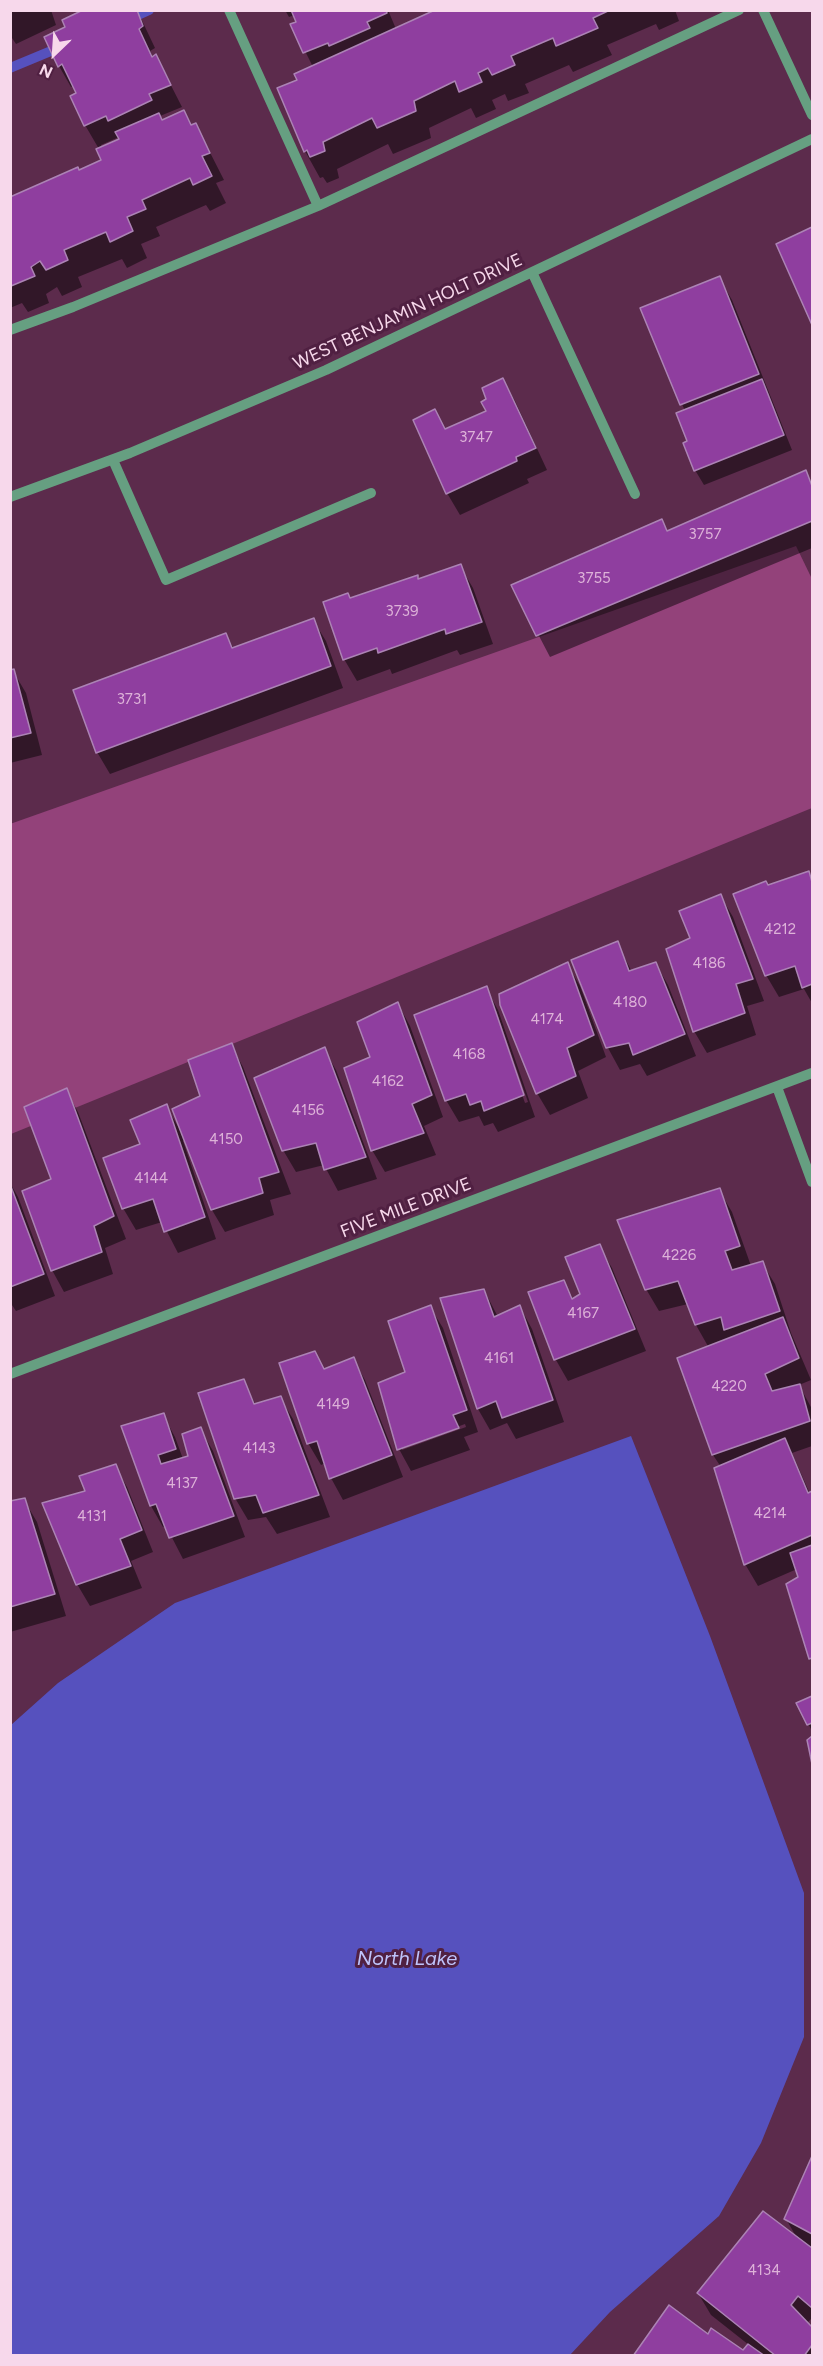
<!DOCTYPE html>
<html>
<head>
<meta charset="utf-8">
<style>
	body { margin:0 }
	#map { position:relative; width:823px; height:2366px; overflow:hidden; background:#5c2b4c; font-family:Figtree,sans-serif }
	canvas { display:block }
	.frame { position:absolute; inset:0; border:12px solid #f7d8eb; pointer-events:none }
	.north { position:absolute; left:24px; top:24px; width:60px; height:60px; -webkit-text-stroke:4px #502042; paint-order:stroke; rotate:205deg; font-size:16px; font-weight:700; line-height:24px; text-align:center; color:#f7d8eb }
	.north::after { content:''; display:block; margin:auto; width:21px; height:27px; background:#f7d8eb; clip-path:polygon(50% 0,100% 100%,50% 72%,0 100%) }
</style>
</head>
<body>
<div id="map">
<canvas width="823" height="2366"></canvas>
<div class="frame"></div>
<div class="north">N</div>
</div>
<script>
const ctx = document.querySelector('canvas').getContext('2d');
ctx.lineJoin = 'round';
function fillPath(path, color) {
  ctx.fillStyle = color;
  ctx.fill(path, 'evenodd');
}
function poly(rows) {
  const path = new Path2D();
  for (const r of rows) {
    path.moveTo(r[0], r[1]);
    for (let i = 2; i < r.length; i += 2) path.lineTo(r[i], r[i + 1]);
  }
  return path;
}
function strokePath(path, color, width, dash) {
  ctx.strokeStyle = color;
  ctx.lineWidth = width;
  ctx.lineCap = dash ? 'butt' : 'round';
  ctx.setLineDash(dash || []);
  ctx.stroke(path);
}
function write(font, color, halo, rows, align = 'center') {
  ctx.font = font + ' Figtree,sans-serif';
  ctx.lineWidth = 6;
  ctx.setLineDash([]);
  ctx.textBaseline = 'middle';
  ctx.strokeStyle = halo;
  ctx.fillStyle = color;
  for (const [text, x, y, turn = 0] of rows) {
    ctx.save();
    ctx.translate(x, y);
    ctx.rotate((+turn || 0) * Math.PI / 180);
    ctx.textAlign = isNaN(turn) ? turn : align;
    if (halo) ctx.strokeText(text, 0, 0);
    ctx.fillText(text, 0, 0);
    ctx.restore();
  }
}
const green = poly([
	[796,546,812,579,812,808,11,1134,10,824]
]);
const water = poly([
	[631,1436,710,1636,804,1893,804,2037,761,2143,719,2216,610,2312,570,2355,11,2355,11,1725,58,1683,175,1603]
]);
const shadow = poly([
	[10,10,51,10,56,25,16,44,10,35],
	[137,10,155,48,150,51,153,58,156,56,182,107,160,116,163,121,184,112,192,127,196,125,224,180,216,183,226,203,210,211,206,205,156,227,160,236,141,244,147,258,127,268,122,259,78,277,82,287,62,296,57,287,46,294,49,303,28,312,22,303,10,308,10,198,103,161,99,149,85,125,78,94,74,85,71,87,59,66],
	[119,137,121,140,102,148,101,145],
	[285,10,388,10,396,29,439,10,675,10,679,21,659,30,656,24,607,45,612,55,573,72,569,65,525,84,529,93,508,101,505,94,492,100,496,109,476,118,471,108,429,128,431,138,393,154,388,144,337,169,339,178,327,183,323,177,320,178,305,151,299,81,313,67,292,25,298,23,295,15,289,17],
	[812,229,812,321,778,245],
	[719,278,732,300,792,450,704,485,695,470,685,411,642,309],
	[503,380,515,401,547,470,527,479,529,483,460,515,447,493,435,411,446,431,488,412],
	[805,472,812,485,812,548,550,657,513,586,662,521,668,532],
	[460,566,473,588,493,644,460,655,457,650,392,674,390,669,357,681,344,659,417,576,419,580],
	[313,620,326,641,343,688,110,774,97,752,226,635,234,649],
	[10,671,13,671,26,693,42,755,10,763],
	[808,873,812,880,812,1003,804,989,779,997,766,975,768,887],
	[720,895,733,917,764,1001,747,1006,756,1035,707,1053,694,1031,692,939],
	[617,943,632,972,656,964,668,985,696,1056,647,1076,640,1064,620,1070,608,1048,573,961],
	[567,964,580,986,606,1057,578,1071,588,1098,550,1115,537,1093],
	[486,988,498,1010,535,1117,498,1132,493,1123,484,1126,479,1116,459,1122,446,1100],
	[493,1010,496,1010,528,1102,525,1103],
	[398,1004,410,1026,443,1117,424,1126,436,1155,385,1172,372,1150,372,1058],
	[231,1045,243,1067,291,1194,270,1200,274,1215,225,1232,212,1210,186,1140,183,1141,216,1239,178,1253,162,1222,136,1230,123,1208,142,1144,166,1106,180,1130,182,1129],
	[324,1049,336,1070,377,1179,338,1191,324,1165,296,1172,283,1150],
	[66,1090,78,1112,126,1239,105,1248,113,1274,64,1292,52,1270,53,1180],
	[10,1183,18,1197,55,1296,16,1311,10,1302],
	[719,1190,732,1212,751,1266,762,1263,775,1284,791,1333,811,1380,799,1385,812,1409,812,1446,792,1453,810,1494,812,1493,812,1662,788,1585,800,1577,797,1569,758,1586,745,1564,721,1467,713,1455,709,1348,696,1325,688,1304,659,1311,646,1289],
	[599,1246,612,1268,646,1351,568,1381,556,1360,530,1293,564,1282,574,1300,582,1295],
	[484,1290,498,1317,520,1307,532,1329,564,1422,516,1439,507,1423,490,1430,478,1409,442,1299],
	[430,1307,443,1328,478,1432,464,1437,470,1450,411,1471,399,1449,380,1384,407,1373],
	[465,1424,466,1427,402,1450,402,1447],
	[315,1352,325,1370,353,1359,365,1380,403,1477,343,1500,331,1478,326,1463,321,1465,308,1443],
	[243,1381,256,1405,280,1398,293,1419,330,1517,277,1534,266,1517,248,1520,235,1498],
	[163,1415,175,1437,183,1459,190,1457,200,1429,213,1451,245,1537,183,1559,166,1526,163,1527,151,1506,123,1427],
	[115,1466,127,1487,153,1552,131,1561,142,1588,90,1606,77,1584,87,1492],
	[24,1500,37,1522,66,1616,10,1632,10,1503],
	[812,1697,812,1731,798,1704],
	[812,2160,812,2318,807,2323,812,2329,812,2356,635,2356,708,2336,743,2352,749,2345,711,2315,698,2293,797,2238,786,2219]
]);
const stream = poly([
	[127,20,149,10],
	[10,68,63,46]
]);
const building = poly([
	[83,10,137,10,143,26,139,29,152,57,156,54,171,85,149,94,152,100,108,121,106,116,84,126,70,96,76,93,62,64,58,67,44,37,65,27,62,20,83,10],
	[291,10,386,10,387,13,367,22,370,28,329,46,328,43,303,53,290,24,296,22,291,10],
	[435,10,610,10,593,18,598,28,556,46,553,38,511,56,515,65,492,75,488,68,478,73,482,82,459,92,455,81,414,101,416,111,377,128,372,118,323,142,325,151,310,157,307,150,304,152,277,88,297,80,294,74,435,10],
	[184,110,191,125,196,123,210,153,202,156,212,176,193,185,190,178,142,200,146,209,127,217,133,231,110,242,106,232,64,250,68,260,46,270,40,261,31,267,35,276,11,286,10,197,78,167,79,170,101,160,96,149,119,139,115,132,159,113,162,120,184,110],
	[812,227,812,325,776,244,812,227],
	[720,276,759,374,680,405,640,308,720,276],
	[503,378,536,448,516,457,517,461,446,494,413,420,435,409,445,429,486,411,481,402,486,399,482,388,503,378],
	[762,379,784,435,694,471,683,443,687,441,676,413,762,379],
	[806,470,812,486,812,521,536,636,511,585,662,519,667,531,806,470],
	[461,564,482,622,446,634,445,629,378,653,377,648,343,660,323,602,348,593,350,598,418,575,418,579,461,564],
	[314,618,331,666,96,753,73,690,226,633,232,648,314,618],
	[14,669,31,733,10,738,10,670,14,669],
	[809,871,812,882,812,984,802,988,795,966,765,976,733,894,766,881,768,885,809,871],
	[721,894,753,979,736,984,745,1013,693,1032,666,949,690,938,679,911,721,894],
	[618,941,629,971,656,962,685,1034,633,1055,629,1043,606,1048,571,960,618,941],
	[568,962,594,1035,567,1048,576,1076,536,1094,500,1005,499,994,568,962],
	[487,986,524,1095,484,1111,481,1101,470,1105,466,1094,445,1101,414,1015,487,986],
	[398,1002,432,1095,412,1104,424,1133,371,1151,344,1068,370,1057,357,1022,398,1002],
	[232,1043,279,1172,259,1178,263,1193,211,1210,172,1109,200,1096,188,1060,232,1043],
	[325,1047,366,1157,324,1170,316,1143,282,1151,254,1078,325,1047],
	[67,1088,114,1216,94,1226,102,1252,51,1271,22,1191,51,1179,24,1107,67,1088],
	[167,1104,205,1217,164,1232,153,1199,122,1209,103,1158,140,1144,130,1120,167,1104],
	[10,1184,44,1274,10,1287,10,1184],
	[720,1188,740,1246,725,1251,732,1270,763,1261,780,1311,724,1330,721,1317,695,1325,678,1281,645,1290,617,1220,720,1188],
	[600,1244,635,1329,554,1360,528,1292,564,1280,572,1299,580,1294,565,1257,600,1244],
	[484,1289,494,1317,520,1305,553,1400,502,1418,496,1401,477,1409,440,1298,484,1289],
	[431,1305,467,1410,453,1415,459,1428,397,1450,378,1383,405,1372,388,1321,431,1305],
	[783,1317,799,1358,765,1374,772,1391,800,1384,810,1421,712,1455,677,1358,783,1317],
	[315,1351,324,1369,354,1357,392,1455,329,1479,317,1441,307,1444,279,1363,315,1351],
	[244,1379,254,1404,281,1396,319,1495,263,1513,256,1495,234,1499,198,1393,244,1379],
	[164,1413,176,1449,158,1455,161,1464,188,1456,182,1434,201,1427,234,1516,169,1538,156,1504,150,1506,121,1426,164,1413],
	[785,1438,808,1493,812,1491,812,1535,744,1565,714,1468,785,1438],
	[116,1464,142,1530,120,1539,131,1566,76,1585,42,1503,85,1491,79,1476,116,1464],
	[25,1498,55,1594,10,1607,10,1501,25,1498],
	[812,1545,812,1658,809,1659,786,1584,798,1577,790,1553,812,1545],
	[812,1696,812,1723,807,1725,796,1703,812,1696],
	[812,1736,812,1764,807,1740,812,1736],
	[812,2156,812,2234,784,2219,812,2156],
	[763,2211,812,2248,812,2308,798,2296,791,2305,812,2327,812,2345,804,2356,776,2356,697,2293,763,2211],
	[669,2305,708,2334,711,2328,743,2350,748,2344,765,2356,633,2356,669,2305]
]);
const minor = poly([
	[229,10,318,206],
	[763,10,812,115],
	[532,272,635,494],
	[10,330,73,307,318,206,739,10],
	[113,460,166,580,371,493],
	[10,497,130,453,326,370,812,139],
	[777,1087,812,1182],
	[10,1374,812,1073]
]);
const numberNames = [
	["3747",476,438],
	["3757",705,535],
	["3755",594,579],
	["3739",402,612],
	["3731",132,700],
	["4212",780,930],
	["4186",709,964],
	["4180",630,1003],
	["4174",547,1020],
	["4168",469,1055],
	["4162",388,1082],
	["4156",308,1111],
	["4150",226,1140],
	["4144",151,1179],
	["4226",679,1256],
	["4167",583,1314],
	["4161",499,1359],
	["4220",729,1387],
	["4149",333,1405],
	["4143",259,1449],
	["4137",182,1484],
	["4214",770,1514],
	["4131",92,1517],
	["4134",764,2271]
];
const streetNames = [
	["WEST BENJAMIN HOLT DRIVE",408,312,-25],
	["FIVE MILE DRIVE",406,1208,-21]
];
const waterNames = [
	["North Lake",407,1959]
];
fillPath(green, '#93427a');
fillPath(water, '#5651be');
fillPath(shadow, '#0007');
strokePath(stream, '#5651be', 10);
fillPath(building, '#8f3e9f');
strokePath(building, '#ac83b5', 1.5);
strokePath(minor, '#669f81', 10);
write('15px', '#ddb2d8', null, numberNames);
write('18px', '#f7d8eb', '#502042', streetNames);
write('italic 20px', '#bec3fb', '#502042', waterNames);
</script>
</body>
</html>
